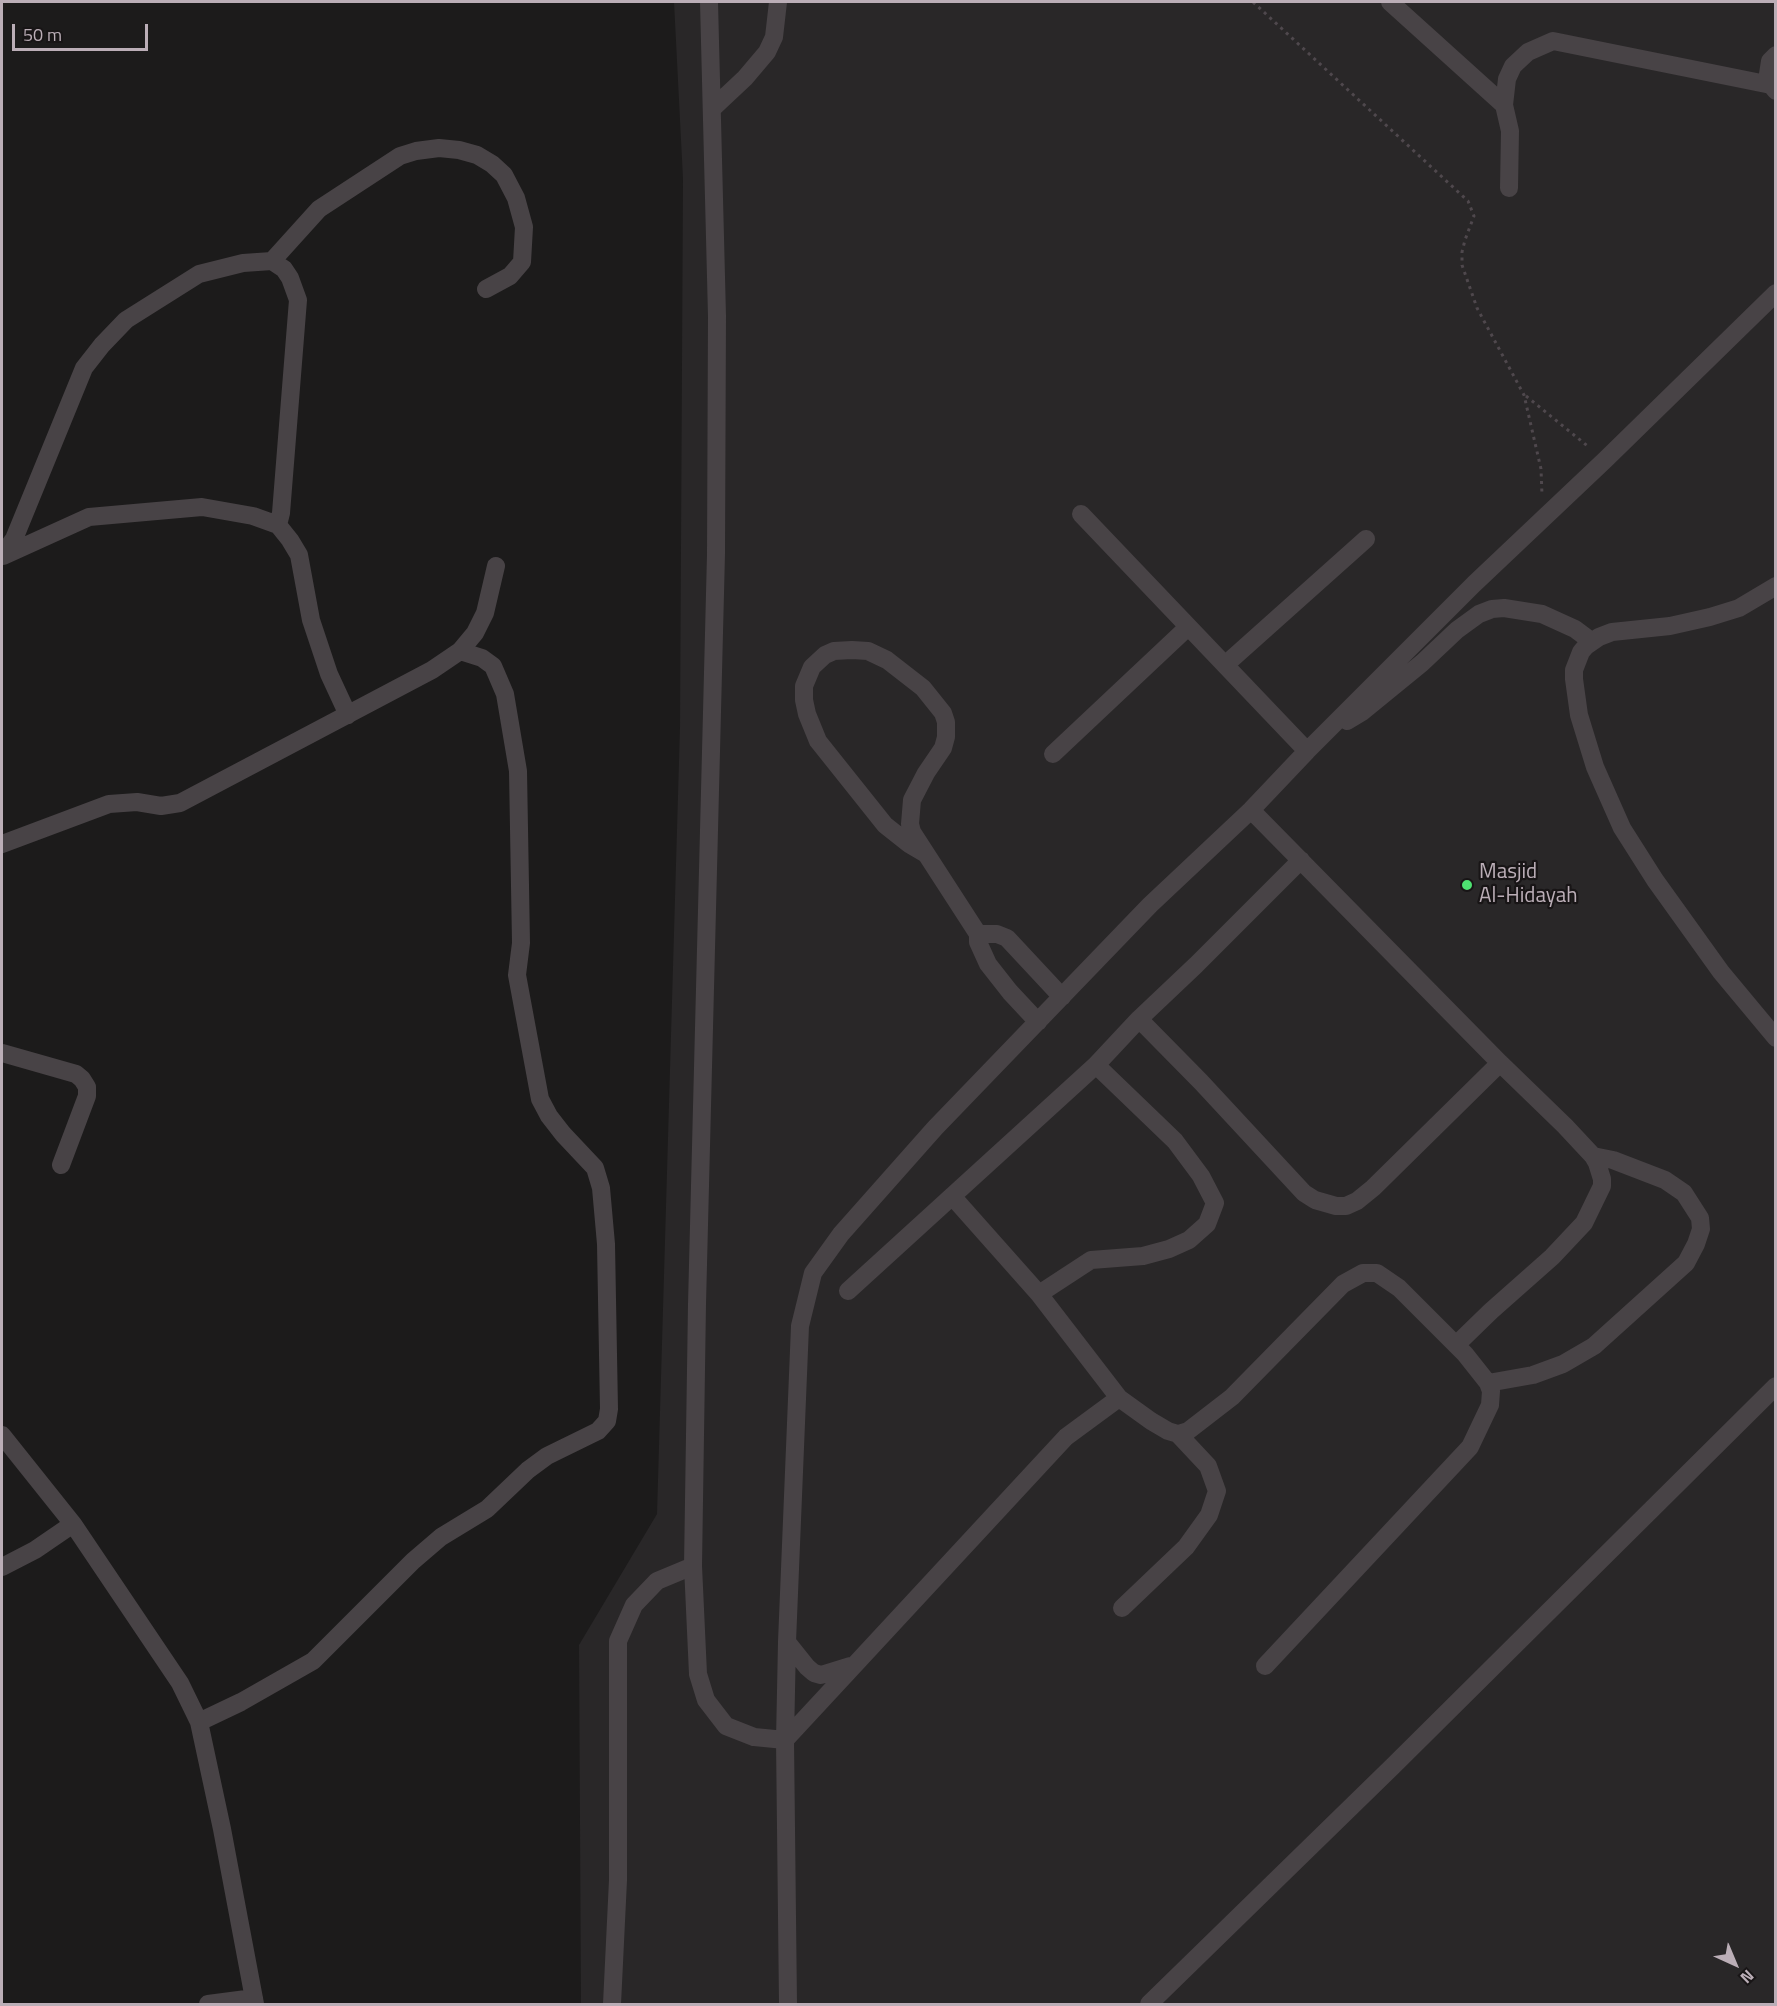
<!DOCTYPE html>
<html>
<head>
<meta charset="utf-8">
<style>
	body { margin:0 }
	#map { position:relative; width:1777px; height:2006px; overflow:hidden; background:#1c1b1b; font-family:"Titillium Web",sans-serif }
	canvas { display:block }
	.frame { position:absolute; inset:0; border:3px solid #bbaeb7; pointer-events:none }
	.north { position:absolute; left:1705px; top:1934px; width:60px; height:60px; -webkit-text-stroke:4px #181516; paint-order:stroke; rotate:136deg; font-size:16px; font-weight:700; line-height:24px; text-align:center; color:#bbaeb7 }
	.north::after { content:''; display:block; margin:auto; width:21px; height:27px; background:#bbaeb7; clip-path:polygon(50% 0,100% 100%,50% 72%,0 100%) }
	.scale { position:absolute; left:12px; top:24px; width:136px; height:27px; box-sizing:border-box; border:3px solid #bbaeb7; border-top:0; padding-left:8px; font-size:18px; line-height:21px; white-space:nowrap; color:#bbaeb7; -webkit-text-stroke:4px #181516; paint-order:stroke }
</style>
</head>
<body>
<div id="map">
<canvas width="1777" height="2006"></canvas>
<div class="frame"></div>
<div class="north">N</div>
<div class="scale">50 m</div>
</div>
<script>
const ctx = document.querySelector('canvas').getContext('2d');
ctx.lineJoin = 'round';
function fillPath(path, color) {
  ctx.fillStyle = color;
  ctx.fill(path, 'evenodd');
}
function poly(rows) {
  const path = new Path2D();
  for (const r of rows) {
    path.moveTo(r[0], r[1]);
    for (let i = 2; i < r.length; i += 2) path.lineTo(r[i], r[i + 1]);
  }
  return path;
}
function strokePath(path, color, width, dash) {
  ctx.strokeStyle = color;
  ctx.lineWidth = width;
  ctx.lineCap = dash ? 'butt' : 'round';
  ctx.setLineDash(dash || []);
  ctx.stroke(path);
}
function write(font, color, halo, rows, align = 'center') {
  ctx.font = font + ' "Titillium Web",sans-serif';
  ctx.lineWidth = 4.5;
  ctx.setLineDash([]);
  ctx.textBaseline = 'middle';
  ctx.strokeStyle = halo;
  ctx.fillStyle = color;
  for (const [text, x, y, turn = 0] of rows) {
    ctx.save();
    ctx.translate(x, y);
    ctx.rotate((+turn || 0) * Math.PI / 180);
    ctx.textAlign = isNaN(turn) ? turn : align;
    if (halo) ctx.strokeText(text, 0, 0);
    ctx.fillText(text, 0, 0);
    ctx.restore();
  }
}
const built = poly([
	[674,2,1775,2,1775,2004,581,2004,579,1645,657,1514,680,727,683,179]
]);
const path = poly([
	[1253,2,1468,201,1474,216,1465,240,1462,252,1462,265,1477,308,1524,395,1541,469,1542,495],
	[1526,396,1590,448]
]);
const minor = poly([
	[709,2,717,316,716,554,697,1304,693,1566,698,1674,706,1700,726,1726,754,1737,785,1740,1066,1437,1119,1398,1151,1421,1168,1431,1178,1434,1188,1431,1232,1397,1343,1284,1363,1273,1377,1273,1399,1288,1465,1354,1488,1383,1491,1391,1490,1405,1470,1447,1265,1666],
	[1390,2,1504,105],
	[1776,55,1770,61,1768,74,1771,85,1776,91],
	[713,108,745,78,767,52,774,37,778,2],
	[1509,188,1510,131,1504,105,1507,79,1513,66,1528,52,1553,41,1771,85],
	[272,261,319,209,400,156,416,151,439,148,459,150,477,155,492,164,504,175,516,198,524,227,522,262,510,276,486,289],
	[1081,514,1307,751],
	[2,555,14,539,84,368,102,345,126,320,199,274,243,263,272,261,284,269,290,278,298,300,281,513,278,525],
	[3,556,89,517,202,507,253,516,278,525,290,540,299,555,311,620,329,674,348,715],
	[1776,586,1739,608,1710,617,1670,626,1612,632,1599,637,1586,646,1581,652,1574,670,1574,679,1579,715,1595,767,1622,828,1655,880,1721,972,1776,1038],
	[1225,665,1366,539],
	[1347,721,1362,712,1422,663,1457,630,1479,614,1492,609,1504,608,1542,614,1575,629,1591,641],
	[1053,754,1188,627],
	[1251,810,1500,1063,1565,1126,1593,1156,1597,1163,1602,1179,1602,1186,1584,1223,1552,1257,1491,1311,1456,1345],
	[2,844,109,804,137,802,161,806,180,803,432,670,460,651,475,633,485,613,496,566],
	[926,854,909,844,885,825,818,741,807,714,804,700,804,686,812,667,825,655,834,651,852,650,868,651,887,660,923,688,943,713,946,722,946,737,943,748,926,773,912,800,910,824,912,832,978,934,978,942,988,964,1010,992,1038,1022],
	[1301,860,1196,965,1139,1019,1201,1082,1304,1193,1315,1200,1336,1206,1346,1206,1357,1201,1373,1188,1500,1063],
	[978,934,997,934,1007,938,1062,997],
	[2,1053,76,1074,82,1079,87,1087,87,1096,61,1165],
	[952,1196,1039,1294,1119,1398],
	[848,1291,1096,1065,1139,1019],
	[1039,1294,1091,1260,1143,1256,1169,1249,1189,1240,1207,1224,1215,1203,1201,1176,1175,1141,1096,1065],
	[1488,1383,1533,1375,1563,1364,1594,1346,1686,1263,1696,1244,1701,1229,1700,1218,1684,1193,1665,1180,1613,1160,1593,1156],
	[2,1435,73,1524,180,1683,199,1722,222,1829,255,2004],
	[2,1567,35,1550,73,1524],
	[1122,1608,1186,1547,1209,1515,1217,1491,1208,1466,1178,1434],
	[787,1642,807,1667,814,1673,821,1675,850,1666],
	[199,1722,241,1702,313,1661,413,1561,441,1537,487,1509,528,1470,547,1456,598,1431,607,1421,609,1409,606,1244,601,1188,595,1168,563,1134,549,1116,540,1099,517,975,521,943,518,771,505,694,493,666,482,658,460,651],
	[208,2004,254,1998],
	[612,2004,618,1880,618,1641,634,1605,657,1581,693,1566],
	[788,2004,785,1740,787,1642,800,1326,813,1273,841,1234,935,1128,1150,905,1251,810,1307,751,1474,584,1605,460,1776,293],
	[1149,2004,1393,1766,1776,1386]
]);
const markers = [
	[1467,885,6,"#4ee171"]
];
const poiNames = [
	["Masjid",1479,873],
	["Al-Hidayah",1479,897]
];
fillPath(built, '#292728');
strokePath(path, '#4f484d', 3, [3, 4.5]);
strokePath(minor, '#484346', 18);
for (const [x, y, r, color] of markers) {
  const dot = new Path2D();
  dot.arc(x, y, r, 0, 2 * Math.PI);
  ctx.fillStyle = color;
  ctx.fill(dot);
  strokePath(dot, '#181516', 2);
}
write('21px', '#bbaeb7', '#181516', poiNames, 'left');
</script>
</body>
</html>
